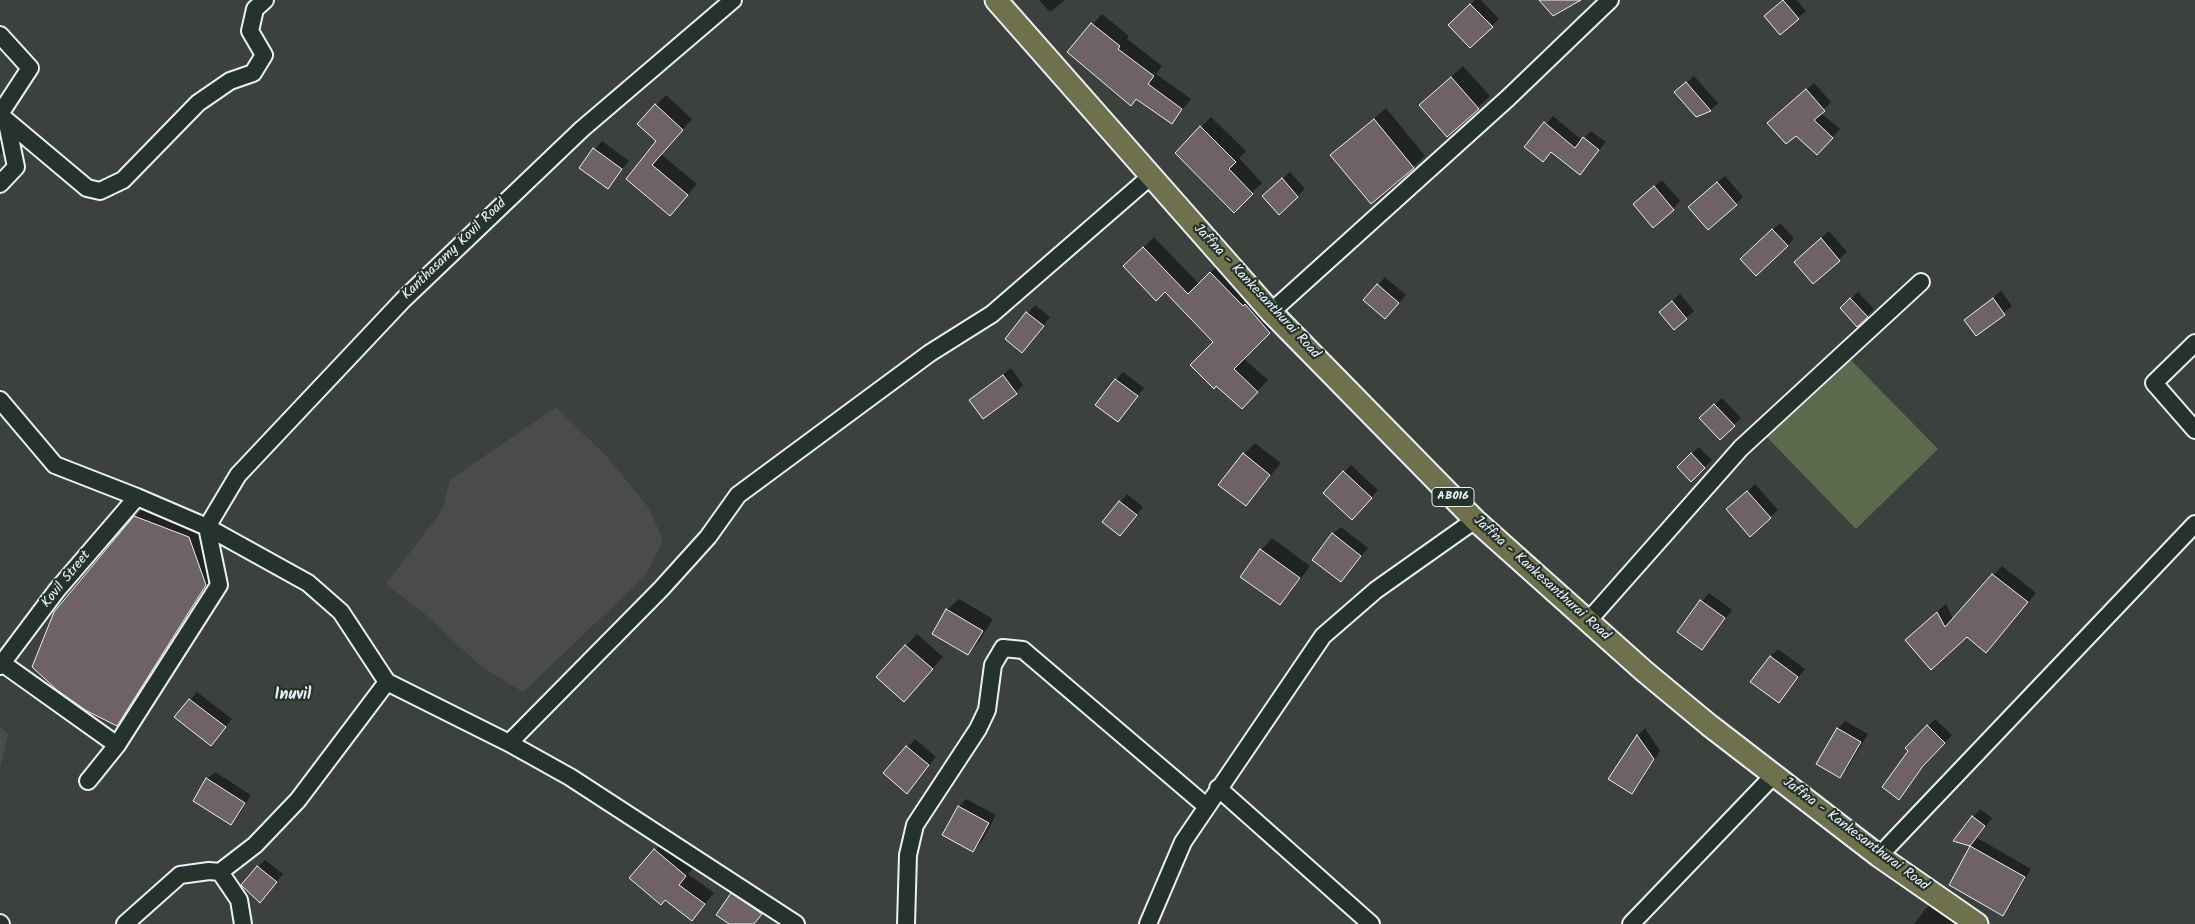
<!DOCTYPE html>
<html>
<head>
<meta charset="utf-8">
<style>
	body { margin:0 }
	canvas { display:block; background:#3c413e }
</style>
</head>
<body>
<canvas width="2195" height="924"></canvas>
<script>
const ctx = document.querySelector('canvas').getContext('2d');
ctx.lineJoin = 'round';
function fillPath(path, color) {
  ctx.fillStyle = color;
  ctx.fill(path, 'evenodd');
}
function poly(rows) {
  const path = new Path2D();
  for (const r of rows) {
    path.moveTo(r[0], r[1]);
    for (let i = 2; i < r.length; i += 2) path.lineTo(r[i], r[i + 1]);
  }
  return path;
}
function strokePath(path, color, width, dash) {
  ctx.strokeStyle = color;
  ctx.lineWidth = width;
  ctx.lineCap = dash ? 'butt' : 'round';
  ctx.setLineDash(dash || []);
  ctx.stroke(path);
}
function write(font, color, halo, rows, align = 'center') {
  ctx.font = font + ' Kalam,sans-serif';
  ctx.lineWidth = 4.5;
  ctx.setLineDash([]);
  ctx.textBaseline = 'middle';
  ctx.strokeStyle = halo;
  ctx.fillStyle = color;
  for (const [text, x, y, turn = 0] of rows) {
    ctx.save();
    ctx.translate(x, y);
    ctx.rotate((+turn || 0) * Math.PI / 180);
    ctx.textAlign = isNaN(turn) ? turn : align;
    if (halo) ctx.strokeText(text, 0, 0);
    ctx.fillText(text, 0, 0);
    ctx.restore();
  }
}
const built = poly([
	[556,407,607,457,649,508,663,540,646,575,523,692,479,665,432,620,386,584,442,510,450,480],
	[0,726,8,734,0,768]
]);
const green = poly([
	[1841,350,1938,449,1856,529,1760,430]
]);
const shadow = poly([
	[1039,0,1065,0,1050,12],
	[1475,0,1481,0,1499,19,1470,47,1450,25],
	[1784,0,1797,0,1806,11,1798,18,1773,8],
	[1102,14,1129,36,1127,39,1162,66,1156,74,1191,99,1172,122,1137,98,1131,104,1069,52],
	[1463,66,1490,96,1447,136,1432,94],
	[1694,76,1718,103,1711,110,1696,116,1684,85],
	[1814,83,1831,102,1821,113,1840,129,1824,146,1796,134,1776,116],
	[666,95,692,119,661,154,697,184,670,214,627,178,658,141,656,105],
	[1386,108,1425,156,1413,167,1332,155],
	[1553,116,1582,140,1591,131,1606,142,1580,173,1552,151,1543,161,1526,146],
	[1211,117,1246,151,1239,158,1262,183,1234,211,1176,153],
	[0,124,15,135,0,155],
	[602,141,629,161,607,187,580,167],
	[1290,172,1305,189,1279,213,1271,189],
	[1725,176,1743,197,1736,204,1698,199],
	[1662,180,1680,201,1673,209,1642,197],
	[1780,223,1794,238,1787,246,1749,252],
	[1829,231,1847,252,1813,282,1803,254],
	[1154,237,1199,284,1221,262,1280,322,1243,358,1268,380,1252,397,1215,342,1165,291,1125,266],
	[1385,277,1406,295,1393,310,1365,300],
	[2001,291,2012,306,1977,335,1966,320],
	[1858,292,1874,309,1858,325,1841,308],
	[1680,294,1694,311,1686,318,1668,305],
	[1035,305,1050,317,1030,343,1006,339],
	[1011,368,1023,385,1016,393,971,401],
	[1123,372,1144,388,1118,420,1097,405],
	[1722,398,1741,418,1720,438,1701,418],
	[1255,443,1281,463,1246,505,1244,454],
	[1699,447,1712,460,1691,480,1678,467],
	[1351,465,1378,490,1359,511,1344,472],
	[1755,484,1778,510,1750,535,1735,502],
	[1127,494,1143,507,1120,534,1104,521],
	[150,501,204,521,221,568,132,709,117,724,135,517],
	[1341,527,1368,548,1348,573,1333,534],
	[1272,538,1310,566,1291,592,1280,604,1261,550],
	[2002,566,2036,593,1986,651,1967,636,1915,631,1946,604,1953,619],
	[1709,593,1732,610,1702,648,1679,632],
	[959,599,993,619,979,642,968,654,947,610],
	[917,634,943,657,915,688,878,677],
	[1778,649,1805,669,1779,702,1770,657],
	[197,692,232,719,211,744,176,717],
	[1935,719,1952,735,1931,757,1898,798,1910,751,1907,748],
	[1845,721,1868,734,1847,769,1840,777,1817,763,1838,728],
	[1645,728,1660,751,1639,785,1631,792,1610,779,1638,735],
	[915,739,936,757,907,792,885,773],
	[215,772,251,795,238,816,231,823,207,779],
	[966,799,996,815,981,843,973,850,959,807],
	[1980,809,1992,818,1977,838,2031,869,2010,906,2003,914,1950,884,1972,845,1955,841],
	[665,839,696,865,688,874,714,893,692,919,665,899,631,878],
	[265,860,283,874,260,901,258,867],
	[739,887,768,906,755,924,732,924,731,894],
	[1929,905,1957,924,1914,924]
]);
const building = poly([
	[1539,0,1581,0,1553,16,1539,0],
	[1783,0,1799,19,1780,35,1764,16,1783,0],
	[1470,4,1493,27,1470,48,1448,25,1470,4],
	[1091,23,1120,46,1118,49,1154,76,1148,84,1182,109,1172,124,1136,99,1131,106,1067,52,1091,23],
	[1451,77,1479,109,1447,137,1419,105,1451,77],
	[1686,82,1711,111,1696,117,1674,92,1686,82],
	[1806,89,1825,111,1814,120,1833,138,1817,155,1796,136,1786,144,1767,123,1806,89],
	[655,104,683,130,652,165,688,195,670,216,626,179,656,141,637,124,655,104],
	[1374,119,1414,168,1371,204,1330,155,1374,119],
	[1544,122,1575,148,1583,137,1599,150,1580,175,1551,152,1543,162,1524,147,1544,122],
	[1200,126,1236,162,1229,169,1253,194,1234,213,1175,153,1200,126],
	[593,148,622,169,608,189,579,168,593,148],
	[1282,178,1298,197,1279,215,1262,196,1282,178],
	[1717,182,1737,205,1708,230,1688,207,1717,182],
	[1654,186,1674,210,1653,228,1633,204,1654,186],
	[1772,229,1788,246,1756,276,1740,259,1772,229],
	[1821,238,1840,261,1813,284,1794,262,1821,238],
	[1143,247,1188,294,1210,272,1243,306,1245,304,1270,333,1234,369,1258,392,1242,409,1216,386,1214,389,1190,365,1213,342,1165,292,1156,301,1123,266,1143,247],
	[1377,284,1399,303,1385,319,1363,300,1377,284],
	[1850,298,1868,317,1857,327,1840,308,1850,298],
	[1993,298,2005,315,1976,336,1964,320,1993,298],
	[1672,301,1687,319,1674,330,1659,312,1672,301],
	[1026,312,1044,326,1022,353,1005,339,1026,312],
	[1003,375,1017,394,983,419,969,400,1003,375],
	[1115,379,1138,396,1118,422,1095,405,1115,379],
	[1714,404,1735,426,1720,440,1699,418,1714,404],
	[1243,453,1270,475,1246,506,1218,485,1243,453],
	[1691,453,1705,468,1691,482,1677,467,1691,453],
	[1343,471,1372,498,1352,520,1323,493,1343,471],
	[1747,491,1771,518,1750,537,1726,509,1747,491],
	[1119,501,1137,515,1120,536,1102,522,1119,501],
	[134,516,189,537,206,585,117,726,87,711,57,690,32,667,54,612,134,516],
	[1332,533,1361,556,1341,582,1312,560,1332,533],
	[1260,549,1300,578,1280,605,1240,577,1260,549],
	[1992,574,2028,602,1986,653,1967,637,1931,670,1905,640,1937,612,1945,627,1992,574],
	[1700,600,1725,618,1702,650,1677,632,1700,600],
	[946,609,983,631,968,655,932,634,946,609],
	[905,645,933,669,904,702,876,677,905,645],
	[1770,656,1798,677,1779,703,1750,682,1770,656],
	[189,699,226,727,211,746,174,717,189,699],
	[1927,725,1945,743,1923,766,1899,800,1882,787,1908,751,1905,748,1927,725],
	[1837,728,1861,742,1840,778,1816,764,1837,728],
	[1637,735,1654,759,1632,794,1608,779,1637,735],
	[906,746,929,765,907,794,883,773,906,746],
	[206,778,245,803,231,825,193,801,206,778],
	[958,806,989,823,973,852,942,835,958,806],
	[1972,816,1985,826,1970,846,1953,841,1972,816],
	[1970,846,2025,877,2003,916,1949,885,1970,846],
	[654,849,686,876,679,885,705,904,692,921,665,900,661,905,629,878,654,849],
	[257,866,277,882,260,903,241,885,257,866],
	[731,893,762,914,754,924,729,924,716,915,731,893]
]);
const minor = poly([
	[0,35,30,68,0,114],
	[0,115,87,188,100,191,123,180,198,103,230,81,253,73,264,55,250,31,255,9,265,0],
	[0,184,16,167,7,123,2,122],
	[1271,312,1508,98,1610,0],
	[2195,343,2154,383,2195,430],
	[0,400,55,465,137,497,207,527,308,583,341,612,387,682,509,743,570,777,796,924],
	[1588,621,1741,448,1921,282],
	[2,663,117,745,88,781],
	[0,666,57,590,137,497],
	[509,743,661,589,708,537,738,495,930,353,992,314,1151,176],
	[117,745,219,585,207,527,238,475,403,300,582,129,733,0],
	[1218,788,1371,924],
	[1879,856,2195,524],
	[220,872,239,900,243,924],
	[0,923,1,924],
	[125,924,180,875,209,871,220,872,255,845,298,800,387,682],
	[906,924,908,855,915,825,978,729,987,710,993,665,1003,648,1023,650,1206,806],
	[1148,924,1183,842,1323,636,1376,590,1475,520],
	[1631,924,1774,775]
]);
const major = poly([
	[996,0,1271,312,1475,520,1644,671,1709,725,1879,856,1977,924]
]);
const shields = [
	[1453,497,42]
];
const shieldNames = [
	["AB016",1453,497]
];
const streetNames = [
	["Kanthasamy Kovil Road",455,250,-44],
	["Jaffna - Kankesanthurai Road",1256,292,47],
	["Jaffna - Kankesanthurai Road",1541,579,42],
	["Kovil Street",67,580,-51],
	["Jaffna - Kankesanthurai Road",1855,835,37]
];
const quarterNames = [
	["Inuvil",293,696]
];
fillPath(built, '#4b4b49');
fillPath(green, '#5c6b4d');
fillPath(shadow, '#0007');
fillPath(building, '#6e6264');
strokePath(building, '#e8f1f8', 1);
strokePath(minor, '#e8f1f8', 20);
strokePath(major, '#e8f1f8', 25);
strokePath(minor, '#26332d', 16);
strokePath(major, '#6e714b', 21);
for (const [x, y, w] of shields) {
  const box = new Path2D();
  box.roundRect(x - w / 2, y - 9.5, w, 19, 4);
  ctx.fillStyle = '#26332d';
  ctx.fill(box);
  strokePath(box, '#e8f1f8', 1);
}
write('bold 12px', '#e8f1f8', null, shieldNames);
write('14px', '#e8f1f8', '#26332d', streetNames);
write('bold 16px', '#e8f1f8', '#26332d', quarterNames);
</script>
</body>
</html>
